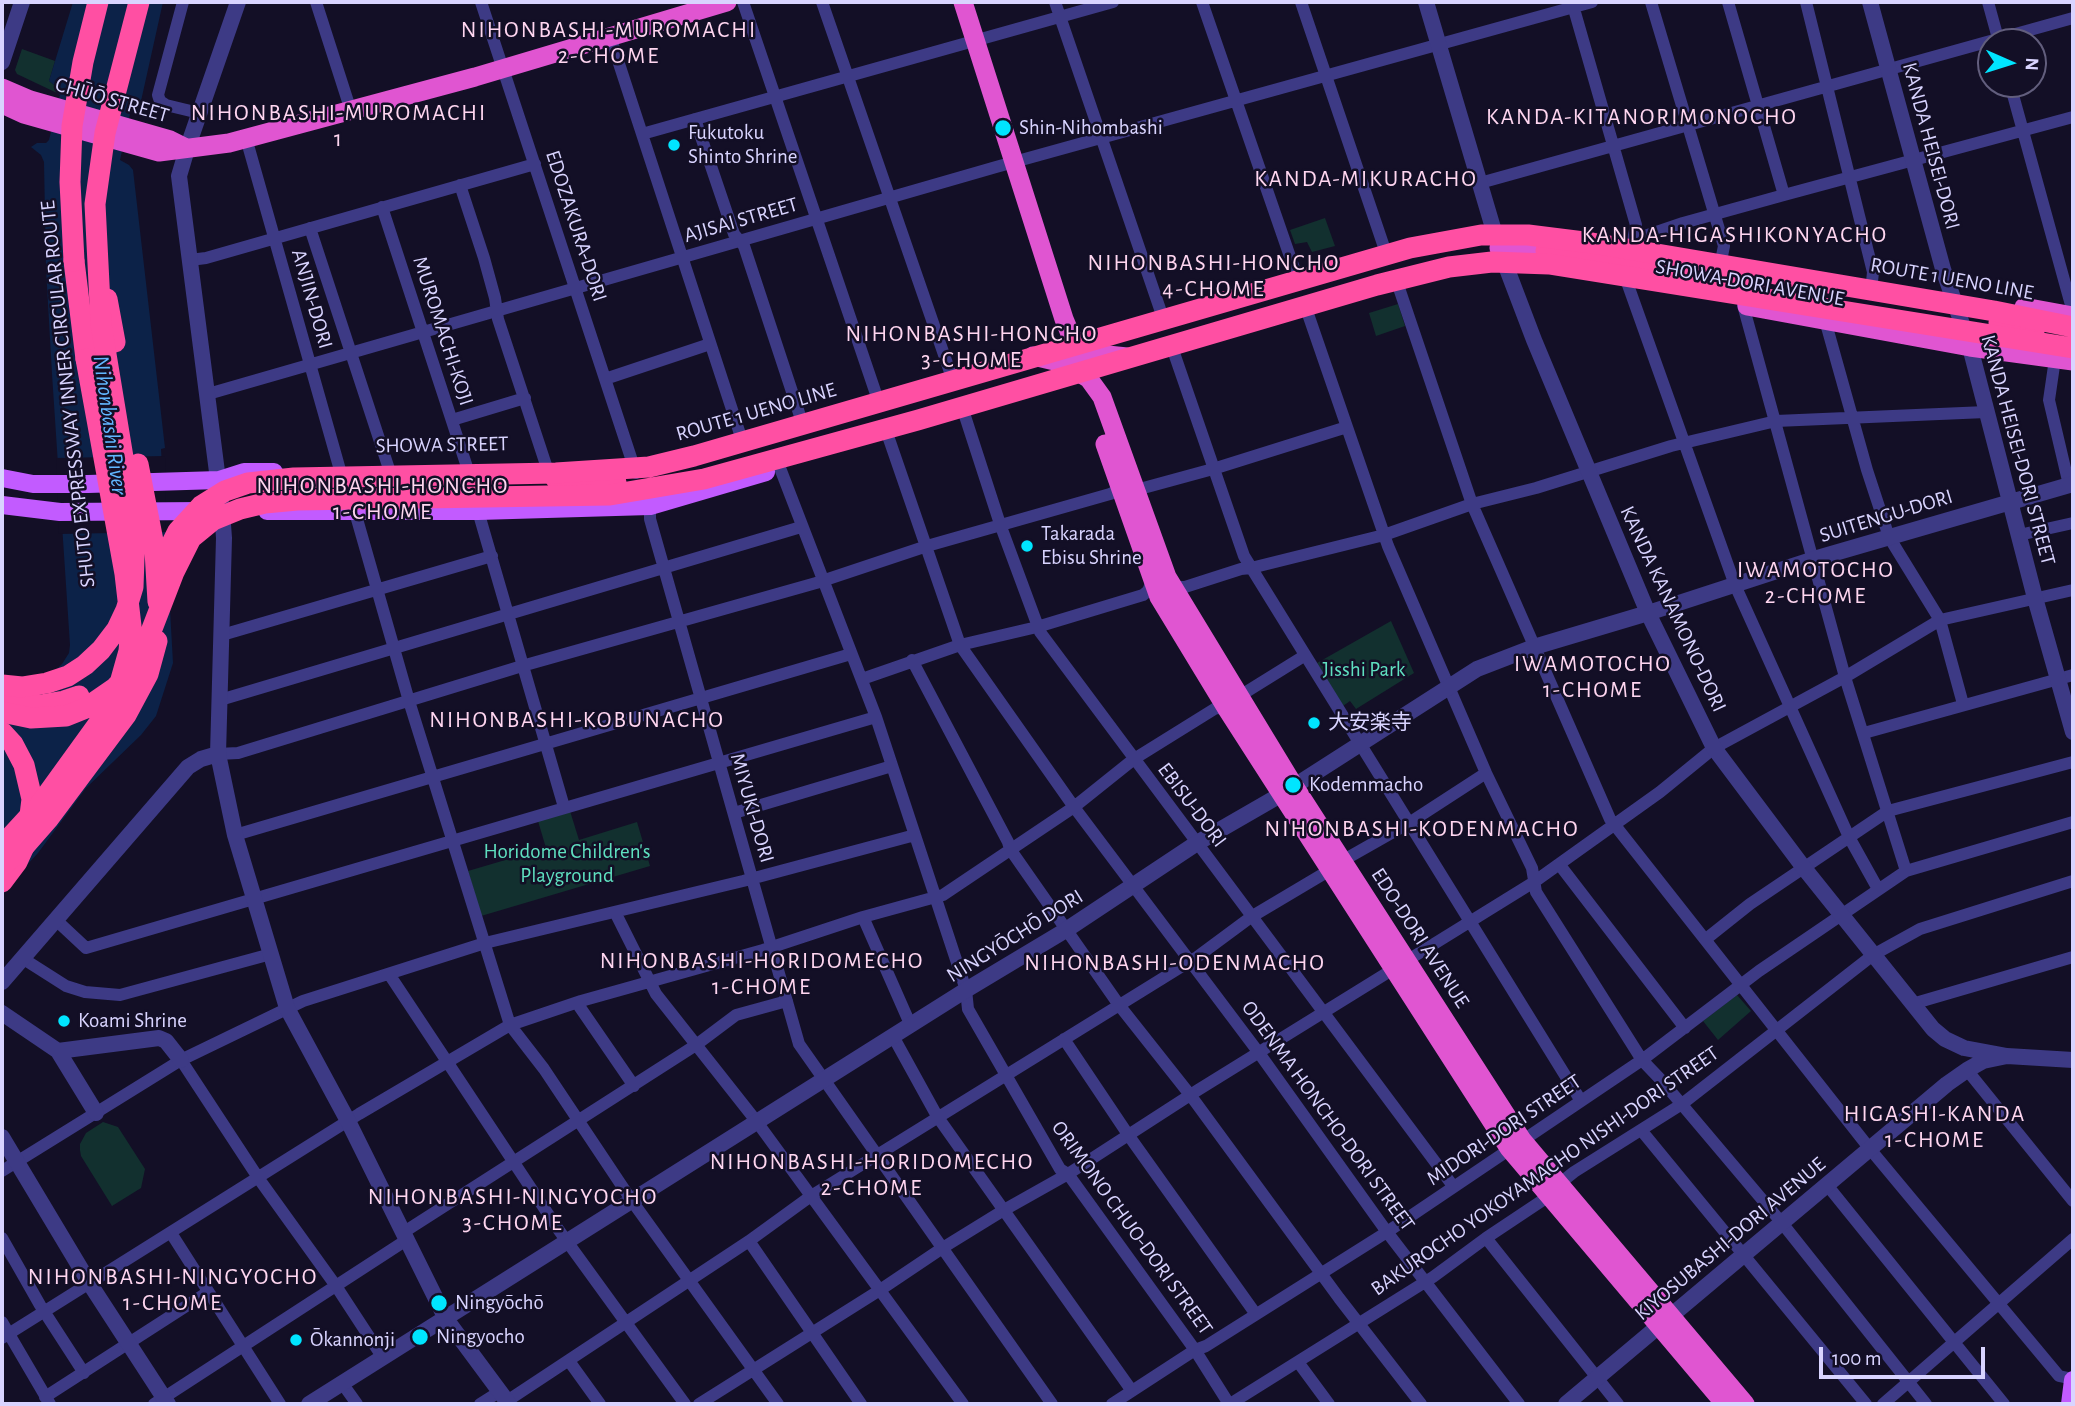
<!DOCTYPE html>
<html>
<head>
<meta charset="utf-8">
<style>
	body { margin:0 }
	#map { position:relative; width:2075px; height:1406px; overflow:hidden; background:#130f26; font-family:"Alegreya Sans",sans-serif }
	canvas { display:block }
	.frame { position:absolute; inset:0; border:4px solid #d9d4ff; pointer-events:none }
	.north { position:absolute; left:1977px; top:28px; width:70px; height:70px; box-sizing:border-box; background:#130f26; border:2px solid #625e7d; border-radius:50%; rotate:93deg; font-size:19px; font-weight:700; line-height:28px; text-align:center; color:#d9d4ff }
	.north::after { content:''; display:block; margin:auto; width:24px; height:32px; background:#00e5ff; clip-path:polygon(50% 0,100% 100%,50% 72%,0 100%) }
	.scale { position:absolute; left:1819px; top:1347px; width:166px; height:32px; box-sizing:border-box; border:4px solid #d9d4ff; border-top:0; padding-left:9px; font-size:21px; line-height:24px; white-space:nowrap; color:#d9d4ff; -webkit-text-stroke:5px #130f26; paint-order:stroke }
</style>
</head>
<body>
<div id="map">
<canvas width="2075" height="1406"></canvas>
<div class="frame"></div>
<div class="north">N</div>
<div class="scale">100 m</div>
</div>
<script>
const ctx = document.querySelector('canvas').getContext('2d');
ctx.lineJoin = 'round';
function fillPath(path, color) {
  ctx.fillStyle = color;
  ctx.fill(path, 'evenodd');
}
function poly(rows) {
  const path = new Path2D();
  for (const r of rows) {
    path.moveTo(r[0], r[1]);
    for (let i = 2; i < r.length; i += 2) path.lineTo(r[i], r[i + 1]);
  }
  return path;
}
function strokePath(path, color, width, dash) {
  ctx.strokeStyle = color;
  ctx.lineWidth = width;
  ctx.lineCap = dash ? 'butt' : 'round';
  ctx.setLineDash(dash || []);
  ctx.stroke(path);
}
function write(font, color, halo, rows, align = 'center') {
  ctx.font = font + ' "Alegreya Sans","Noto Sans JP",sans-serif';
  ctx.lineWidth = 5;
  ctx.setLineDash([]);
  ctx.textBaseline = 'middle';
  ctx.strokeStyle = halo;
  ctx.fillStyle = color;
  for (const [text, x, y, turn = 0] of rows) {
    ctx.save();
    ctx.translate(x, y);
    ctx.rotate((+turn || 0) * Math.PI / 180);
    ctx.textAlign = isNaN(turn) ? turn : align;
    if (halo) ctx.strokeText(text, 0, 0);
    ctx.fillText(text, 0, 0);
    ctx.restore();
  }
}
const green = poly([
	[22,49,55,61,49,81,58,88,57,93,17,74,15,70],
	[1325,218,1335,246,1312,252,1307,242,1295,244,1290,230],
	[1398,304,1405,326,1376,336,1369,313],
	[1391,621,1414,673,1356,709,1350,701,1343,706,1317,663],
	[570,811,579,840,637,822,650,866,481,916,468,871,546,848,538,821],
	[1737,995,1751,1011,1718,1040,1703,1021],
	[103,1122,118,1127,145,1169,141,1188,112,1206,81,1156,80,1150,80,1144,86,1133]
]);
const water = poly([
	[73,2,163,2,139,110,131,109,120,160,129,165,133,170,165,448,161,449,173,663,156,716,141,735,86,788,38,853,2,892,2,723,62,664,69,653,70,645,52,374,46,268,44,162,41,155,31,147,37,143,46,143,49,140,60,95,57,93,58,88,49,81]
]);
const pier = poly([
	[165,456,166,532,59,534,56,458]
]);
const minor = poly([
	[183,2,158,95,160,101,166,105,199,113],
	[316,2,351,111],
	[481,2,636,473],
	[743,2,876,394],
	[822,2,950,372],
	[1055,2,1161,312],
	[1202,2,1296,274],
	[1301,2,1385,250],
	[1572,2,1636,225,1633,240],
	[1651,2,1724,246,1722,256],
	[1728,2,1784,195],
	[1806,2,1873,272,1872,282],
	[1988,2,1999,42],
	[610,36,740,434],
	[2010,84,2066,287,2071,305,2070,315],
	[695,119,734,234,744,246,800,416],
	[642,134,1113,2],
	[246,138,340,470],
	[1480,183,2073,18],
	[460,185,484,258,495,298,498,319,546,465],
	[382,207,467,467],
	[310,228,389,469],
	[1633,240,1683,223,1784,195,2073,117],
	[190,260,206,258,535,164],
	[1628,285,1735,585,1849,837,1878,889],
	[1399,288,1472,504,1610,819,1870,1149,2059,1376,2073,1379],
	[1743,305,1845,677,1906,871],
	[1308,314,1388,546,1486,773,1532,868,1536,892,1642,1060,1662,1081,1782,1223,1926,1404],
	[1825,320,1867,470,1889,537,1940,620,1963,704],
	[1174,353,1244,556,1581,1101],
	[2055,359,2049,400,2069,485],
	[605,379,710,344],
	[208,394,996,167,1592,2],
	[964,413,1000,524,1040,632,1453,1186],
	[452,420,525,398],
	[888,436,960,645,1074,807,1259,1053,1387,1232,1519,1404],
	[780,468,876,717,966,990,968,1009,1060,1169,1068,1174,1195,1350,1229,1404],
	[1136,490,1213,469,1347,427],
	[647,500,650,506,650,519,799,1044,1052,1404],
	[478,511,564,807],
	[355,512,409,701,510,1025,544,1069,632,1201,778,1404],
	[2019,535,2073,523],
	[1171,583,1178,587,1185,587,1241,569,1251,568,1384,535,1472,504,1536,488,1671,446,1776,421,1986,412],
	[222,635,492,556],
	[912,660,1008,842,1010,849,1119,1005,1191,1096,1339,1298,1421,1404],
	[862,679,960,645,1037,627,1143,595,1148,591,1152,581],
	[1238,697,1304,656],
	[220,700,801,527],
	[1864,733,2073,675],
	[218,754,238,753,522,666,816,583,927,546,1110,494,1121,489],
	[734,813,892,766],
	[235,835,851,654],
	[1342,861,1409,823,1486,773],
	[1559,864,1685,1028],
	[615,912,656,994,757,1122,963,1404],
	[863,917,911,1026],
	[56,920,86,948,876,717],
	[1706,939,1750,904,1888,811,2073,762],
	[22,958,66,986,85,992,120,995,271,954],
	[389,974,558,1229,685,1404],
	[577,1003,634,1086],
	[1912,1004,2073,957],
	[894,1038,937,1116,1132,1391],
	[1064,1039,1129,1136,1255,1313],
	[181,1060,259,1179,336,1286,383,1358],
	[1967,1070,2073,1201],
	[1641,1130,1866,1404],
	[2,1171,181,1060,303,1001,485,943,743,881,915,835],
	[1827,1185,2004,1404],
	[404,1232,696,1045,736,1015,787,1001],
	[171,1233,280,1404],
	[2,1238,40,1305,84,1373],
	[1486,1238,1618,1404],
	[749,1241,861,1404],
	[2,1322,50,1404],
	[2,1338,359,1114,510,1025,581,1001,763,950,863,917,943,895,1074,807,1134,759,1216,708,1227,709],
	[569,1361,600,1404],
	[1298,1362,1329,1404],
	[342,1383,357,1404],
	[45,1397,208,1292],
	[507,1401,749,1241,811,1196,1197,957,1251,917,1330,870],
	[154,1404,408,1239],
	[480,1404,499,1392],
	[699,1404,880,1290,944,1247,1004,1210,1068,1174,1198,1090,1534,882,1660,792,1714,748,1845,677,1940,620,2073,590],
	[1112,1404,1195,1350,1206,1346,1387,1232,1642,1060,1759,971,1906,871,2073,822],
	[1230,1404,1433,1277,1486,1238,1549,1196,1559,1184,1574,1172,1682,1104,1873,955,1920,929,2073,881],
	[1883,1404,2073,1239]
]);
const tertiary = poly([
	[238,2,187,149,179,176,222,511,224,538,218,754,235,835,287,1008,348,1121,446,1319,509,1404],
	[1426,2,1499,248,1534,340,1648,613,1714,748,1804,868,1933,1029,1945,1039,1964,1048,2007,1056],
	[1870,2,1943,269,1970,347,2035,598,2073,732],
	[2,62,22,2],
	[2,982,188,767,201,759,218,754],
	[2,1013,58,1051,96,1113],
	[58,1051,159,1038,166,1041,181,1060],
	[2,1137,90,1284,168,1404],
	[309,1404,966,990,1066,930,1197,843,1282,794,1477,669,1534,647,1648,613,1814,559,2073,484],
	[1566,1404,1947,1084,1967,1070,1983,1061,2007,1056,2073,1060]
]);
const primary = poly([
	[2,478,33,484,88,484,219,480,244,472,274,472],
	[2,505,60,512,204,511],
	[267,511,478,511,650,506,766,472],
	[2070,1404,2073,1380]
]);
const trunk = poly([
	[963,2,1064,319,1089,379,1102,397,1167,577,1294,786,1522,1140,1745,1404],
	[2,88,30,100,170,140,186,148],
	[2,104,24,114,159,152,229,143,475,77,727,2],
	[1499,248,1549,258],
	[1747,306,1970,347,2073,361],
	[2024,307,2073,316],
	[1072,337,1082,347,1098,354,1127,357],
	[1033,356,1063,363,1088,378],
	[1105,444,1159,597,1227,709,1509,1148,1725,1404]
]);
const motorway = poly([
	[1609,248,1649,266,1721,278],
	[1546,251,1579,256,1626,268],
	[74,261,86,359],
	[1738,281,1757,284],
	[107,299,115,342],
	[1999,323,2035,328],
	[556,479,616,482],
	[2,698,41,705,64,701,79,696],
	[2,732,13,744,24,765,32,799,27,840,17,862,2,882]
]);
const motorwayBridge = poly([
	[74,261,70,182,72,126,83,62,98,2],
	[138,464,155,551,158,602],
	[164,559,178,531,201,506,225,491,248,483,294,478,556,473,649,467,694,456,1410,248,1481,235,1528,235,1592,243,1994,311,2073,327],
	[2,685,22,687,47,683,68,676,85,665,101,650,117,629,126,610,133,587,135,530,101,324,95,204,105,133,139,2],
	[2,712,31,718,66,716,86,708,115,688,130,672,145,647,174,572,191,538,213,520,240,509,265,503,297,500,610,495,704,479,918,420,1377,285,1449,267,1492,262,1549,264,2073,348],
	[2,846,39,806,99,723,118,690,129,651,131,626,125,574,86,359],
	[2,866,21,850,49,818,126,715,148,674,157,641]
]);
const markers = [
	[1003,128,9,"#00e5ff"],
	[674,145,7,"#00e5ff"],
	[1027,546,7,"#00e5ff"],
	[1314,723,7,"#00e5ff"],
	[1293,785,9,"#00e5ff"],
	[64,1021,7,"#00e5ff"],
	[439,1303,9,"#00e5ff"],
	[420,1337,9,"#00e5ff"],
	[296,1340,7,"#00e5ff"]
];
const streetNames = [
	["CHŪŌ STREET",112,100,16],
	["KANDA HEISEI-DORI",1931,146,75],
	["AJISAI STREET",741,220,-16],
	["EDOZAKURA-DORI",576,226,72],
	["ROUTE 1 UENO LINE",1952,279,10],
	["SHOWA-DORI AVENUE",1750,283,10],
	["ANJIN-DORI",312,299,74],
	["MUROMACHI-KOJI",443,331,72],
	["SHUTO EXPRESSWAY INNER CIRCULAR ROUTE",68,394,-96],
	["ROUTE 1 UENO LINE",756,412,-16],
	["SHOWA STREET",442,445,-1],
	["KANDA HEISEI-DORI STREET",2018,450,75],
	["SUITENGU-DORI",1886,516,-17],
	["KANDA KANAMONO-DORI",1673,609,65],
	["EBISU-DORI",1192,805,53],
	["MIYUKI-DORI",752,808,74],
	["NINGYŌCHŌ DORI",1015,936,-32],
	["EDO-DORI AVENUE",1420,938,57],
	["ODENMA HONCHO-DORI STREET",1328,1116,54],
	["MIDORI-DORI STREET",1504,1130,-34],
	["BAKUROCHO YOKOYAMACHO NISHI-DORI STREET",1545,1171,-35],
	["ORIMONO CHUO-DORI STREET",1132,1228,54],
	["KIYOSUBASHI-DORI AVENUE",1730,1239,-40]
];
const poiNames = [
	["Shin-Nihombashi",1019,128],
	["Fukutoku",688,133],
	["Shinto Shrine",688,157],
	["Takarada",1041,534],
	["Ebisu Shrine",1041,558],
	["大安楽寺",1328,723],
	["Kodemmacho",1309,785],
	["Koami Shrine",78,1021],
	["Ningyōchō",455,1303],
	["Ningyocho",436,1337],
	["Ōkannonji",310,1340]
];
const parkNames = [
	["Jisshi Park",1364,670],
	["Horidome Children's",567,852],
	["Playground",567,876]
];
const neighbourhoodNames = [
	["NIHONBASHI-MUROMACHI",609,30],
	["2-CHOME",609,56],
	["NIHONBASHI-MUROMACHI",339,113],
	["1",339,139],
	["KANDA-KITANORIMONOCHO",1642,117],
	["KANDA-MIKURACHO",1366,179],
	["KANDA-HIGASHIKONYACHO",1735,235],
	["NIHONBASHI-HONCHO",1214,263],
	["4-CHOME",1214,289],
	["NIHONBASHI-HONCHO",972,334],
	["3-CHOME",972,360],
	["NIHONBASHI-HONCHO",383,486],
	["1-CHOME",383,512],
	["IWAMOTOCHO",1816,570],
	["2-CHOME",1816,596],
	["IWAMOTOCHO",1593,664],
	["1-CHOME",1593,690],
	["NIHONBASHI-KOBUNACHO",577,720],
	["NIHONBASHI-KODENMACHO",1422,829],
	["NIHONBASHI-HORIDOMECHO",762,961],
	["1-CHOME",762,987],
	["NIHONBASHI-ODENMACHO",1175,963],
	["HIGASHI-KANDA",1935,1114],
	["1-CHOME",1935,1140],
	["NIHONBASHI-HORIDOMECHO",872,1162],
	["2-CHOME",872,1188],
	["NIHONBASHI-NINGYOCHO",513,1197],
	["3-CHOME",513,1223],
	["NIHONBASHI-NINGYOCHO",173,1277],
	["1-CHOME",173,1303]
];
const waterNames = [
	["Nihonbashi River",110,425,82]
];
fillPath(green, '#12302f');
fillPath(water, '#0c2248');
fillPath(pier, '#130f26');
strokePath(minor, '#3d3a85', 12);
strokePath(tertiary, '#3d3a85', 16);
strokePath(primary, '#c25bff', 18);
strokePath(trunk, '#e055d1', 19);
strokePath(motorway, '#ff4fa3', 21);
strokePath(motorwayBridge, '#ff4fa3', 21);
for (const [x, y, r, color] of markers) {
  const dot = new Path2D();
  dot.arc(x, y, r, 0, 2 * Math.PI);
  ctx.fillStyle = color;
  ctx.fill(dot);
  strokePath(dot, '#130f26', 2.5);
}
write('21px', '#d9d4ff', '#130f26', streetNames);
write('21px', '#d9d4ff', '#130f26', poiNames, 'left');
write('21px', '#5fe0c0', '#130f26', parkNames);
ctx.letterSpacing = '2px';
write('23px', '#ffd6f0', '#130f26', neighbourhoodNames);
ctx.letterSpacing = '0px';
write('italic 23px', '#62b6ff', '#130f26', waterNames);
</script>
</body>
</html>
